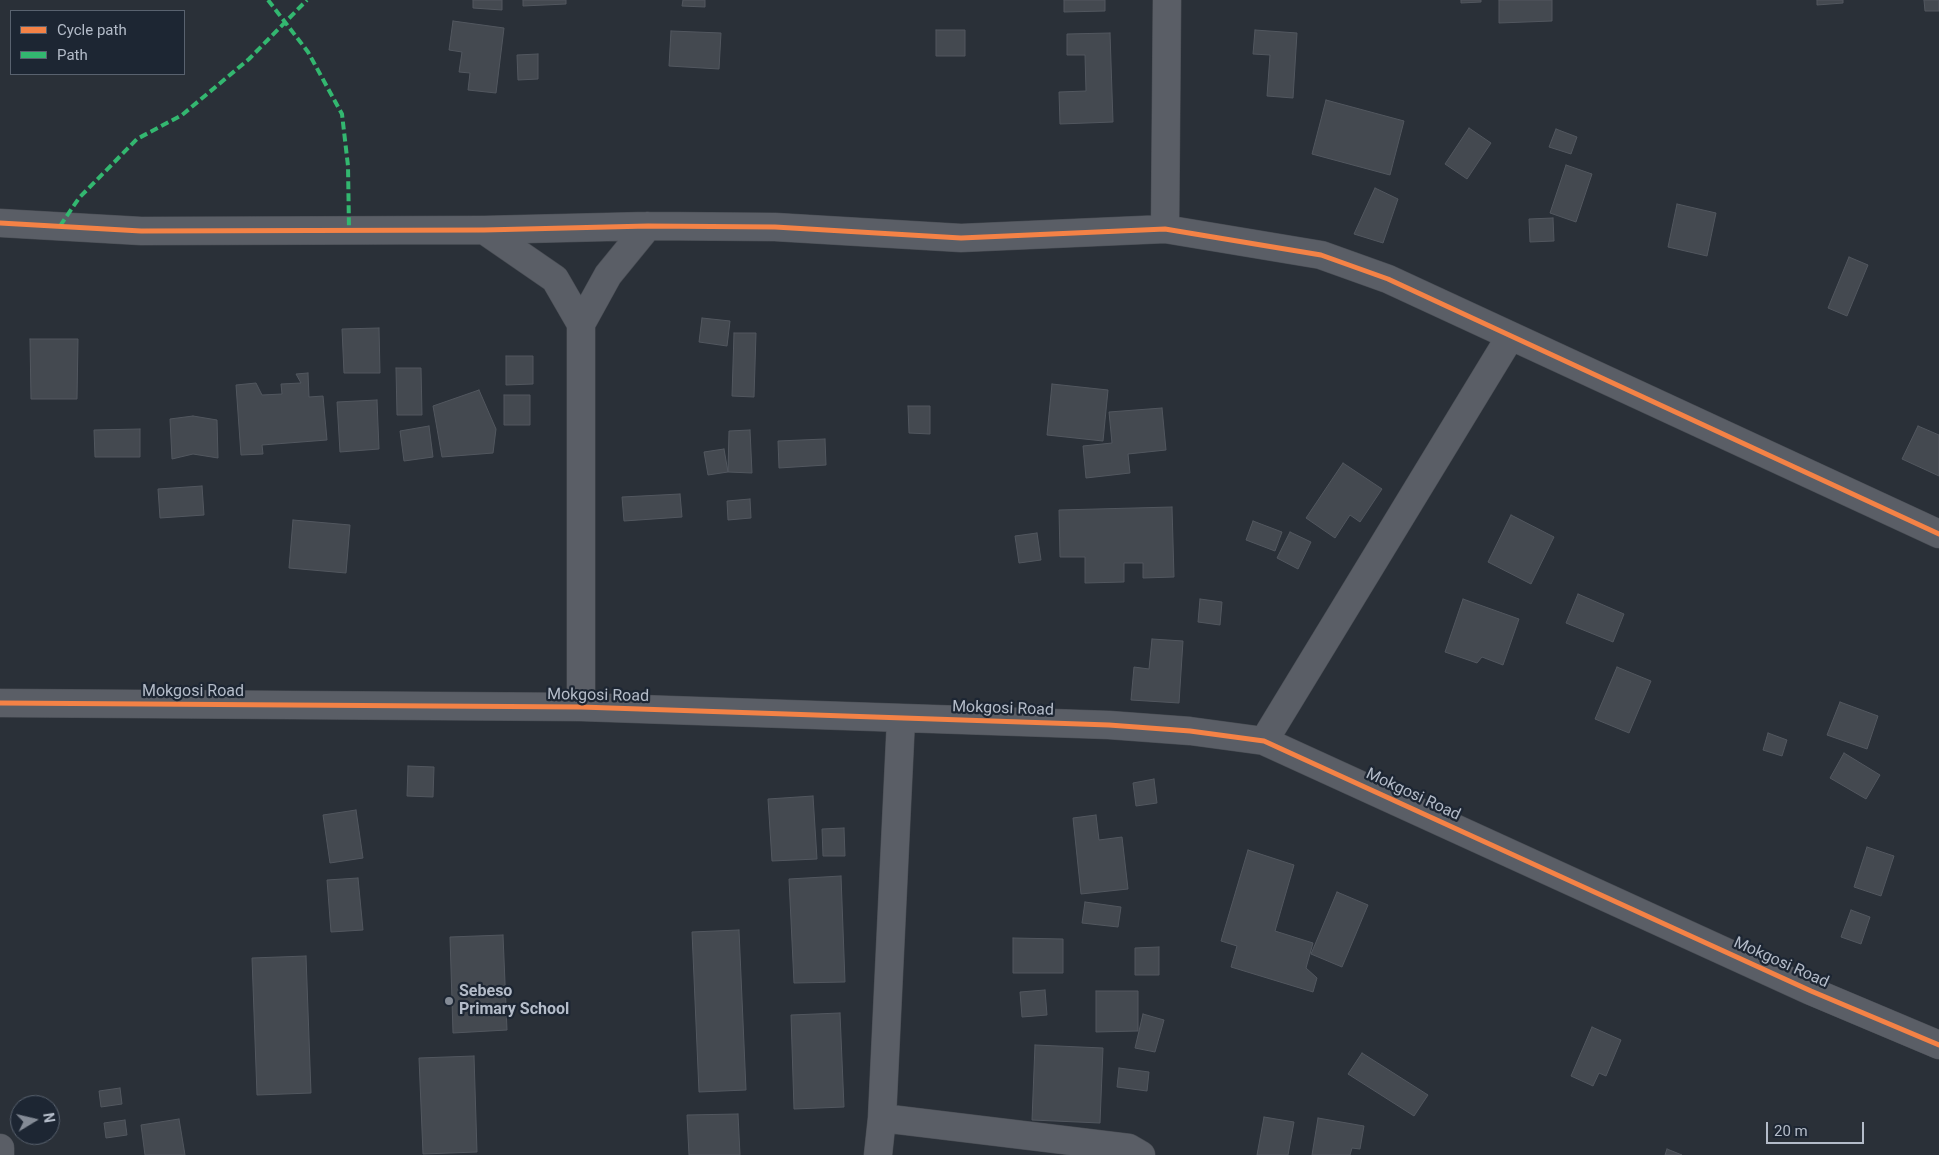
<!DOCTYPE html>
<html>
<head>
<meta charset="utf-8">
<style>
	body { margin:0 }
	#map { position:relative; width:1939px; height:1155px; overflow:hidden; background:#2a3038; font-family:Roboto,sans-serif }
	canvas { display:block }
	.legend { position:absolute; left:10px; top:10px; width:175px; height:65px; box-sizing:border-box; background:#1d2633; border:1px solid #59626f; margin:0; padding:6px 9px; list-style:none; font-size:15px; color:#b4bcc9 }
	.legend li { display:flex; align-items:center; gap:10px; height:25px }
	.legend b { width:25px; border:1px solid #59626f }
	.north { position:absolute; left:10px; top:1095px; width:50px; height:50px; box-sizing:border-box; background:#1d2633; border:1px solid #59626f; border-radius:50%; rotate:81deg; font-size:14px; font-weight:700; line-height:20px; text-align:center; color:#b4bcc9 }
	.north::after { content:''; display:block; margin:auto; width:18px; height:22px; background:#848b96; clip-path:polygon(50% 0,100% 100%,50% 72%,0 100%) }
	.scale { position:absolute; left:1766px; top:1122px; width:98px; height:22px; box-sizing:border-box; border:2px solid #b4bcc9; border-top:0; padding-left:6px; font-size:15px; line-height:18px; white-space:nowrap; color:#b4bcc9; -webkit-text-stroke:4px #1d2633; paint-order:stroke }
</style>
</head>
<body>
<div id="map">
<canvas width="1939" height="1155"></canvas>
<ul class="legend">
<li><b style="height:6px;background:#f48246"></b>Cycle path</li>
<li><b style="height:6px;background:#33b770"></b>Path</li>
</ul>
<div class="north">N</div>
<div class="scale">20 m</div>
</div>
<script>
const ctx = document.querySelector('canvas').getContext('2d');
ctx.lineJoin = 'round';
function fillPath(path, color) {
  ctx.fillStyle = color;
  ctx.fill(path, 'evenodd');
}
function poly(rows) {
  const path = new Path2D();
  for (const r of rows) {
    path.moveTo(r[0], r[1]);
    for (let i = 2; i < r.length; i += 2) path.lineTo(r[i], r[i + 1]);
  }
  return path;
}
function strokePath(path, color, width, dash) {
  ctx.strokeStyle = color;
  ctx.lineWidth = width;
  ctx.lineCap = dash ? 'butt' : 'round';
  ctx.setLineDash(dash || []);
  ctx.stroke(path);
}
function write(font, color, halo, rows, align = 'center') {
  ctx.font = font + ' Roboto,sans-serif';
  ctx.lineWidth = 4.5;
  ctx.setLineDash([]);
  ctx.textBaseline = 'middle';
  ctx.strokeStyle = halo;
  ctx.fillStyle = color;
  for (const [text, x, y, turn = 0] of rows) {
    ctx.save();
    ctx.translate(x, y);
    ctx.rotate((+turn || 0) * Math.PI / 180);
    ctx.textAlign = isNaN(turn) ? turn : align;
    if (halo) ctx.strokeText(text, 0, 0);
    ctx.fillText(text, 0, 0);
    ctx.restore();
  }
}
const building = poly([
	[473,0,502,0,502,10,473,8,473,0],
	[523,0,566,0,566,4,523,6,523,0],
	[683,0,705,0,705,7,682,6,683,0],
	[1064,0,1105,0,1105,11,1064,12,1064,0],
	[1461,0,1481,0,1481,2,1461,3,1461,0],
	[1499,0,1552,0,1552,21,1499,23,1499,0],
	[1817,0,1843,0,1843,3,1817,5,1817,0],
	[1924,0,1939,0,1939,11,1925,11,1924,0],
	[453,21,504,28,496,93,468,90,470,73,459,72,462,52,449,50,453,21],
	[936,30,965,30,965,56,936,56,936,30],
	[1255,30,1297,33,1293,98,1267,96,1270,55,1253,54,1255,30],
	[671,31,721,33,719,69,669,66,671,31],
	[1110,33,1113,122,1060,124,1059,92,1086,91,1085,55,1067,55,1067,34,1110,33],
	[538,54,538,79,518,80,517,55,538,54],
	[1326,100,1404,121,1390,175,1312,154,1326,100],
	[1469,128,1491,143,1467,179,1445,164,1469,128],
	[1556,129,1577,137,1571,154,1549,147,1556,129],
	[1566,165,1592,174,1576,222,1550,213,1566,165],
	[1375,188,1398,199,1383,243,1354,234,1375,188],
	[1677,204,1716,213,1707,256,1668,247,1677,204],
	[1553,218,1554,241,1530,242,1529,219,1553,218],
	[1849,257,1868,265,1847,316,1828,308,1849,257],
	[702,318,730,321,727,346,699,342,702,318],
	[379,328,380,373,344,373,342,329,379,328],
	[734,333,756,333,754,397,732,396,734,333],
	[30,339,78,339,77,399,31,399,30,339],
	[506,356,533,356,533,384,506,385,506,356],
	[396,368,421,368,422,415,397,415,396,368],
	[308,373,309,397,323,396,327,440,262,445,263,454,241,455,236,385,256,383,262,395,282,394,281,384,301,383,296,374,308,373],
	[1052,384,1108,390,1103,441,1047,435,1052,384],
	[479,390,496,429,493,453,442,457,433,406,479,390],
	[504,395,530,395,530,425,504,425,504,395],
	[377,400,379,449,340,452,337,402,377,400],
	[908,406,930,406,930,434,909,433,908,406],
	[1162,408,1166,450,1128,454,1130,473,1086,478,1083,446,1112,443,1109,412,1162,408],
	[193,416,217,420,218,458,193,454,172,459,170,419,193,416],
	[429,426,433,457,404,461,400,431,429,426],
	[1918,426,1939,435,1939,476,1902,459,1918,426],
	[140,429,140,457,95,457,94,430,140,429],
	[750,430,752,473,728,472,729,431,750,430],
	[825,439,826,465,779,468,778,441,825,439],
	[724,449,728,472,708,475,704,452,724,449],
	[1343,463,1382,489,1360,522,1350,515,1335,538,1306,518,1343,463],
	[202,486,204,515,160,518,158,489,202,486],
	[680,494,682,517,624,521,622,497,680,494],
	[750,499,751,518,728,520,727,501,750,499],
	[1172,507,1174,577,1143,578,1143,563,1124,563,1124,582,1085,583,1085,557,1060,557,1059,510,1172,507],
	[1511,515,1554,537,1531,584,1488,562,1511,515],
	[293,520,350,525,346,573,289,568,293,520],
	[1253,521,1282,532,1275,551,1246,540,1253,521],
	[1290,532,1311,542,1298,569,1277,558,1290,532],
	[1037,533,1041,560,1019,563,1015,536,1037,533],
	[1578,594,1624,614,1613,642,1566,623,1578,594],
	[1200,599,1222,602,1220,625,1198,622,1200,599],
	[1463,599,1519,619,1503,665,1482,657,1477,663,1445,652,1463,599],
	[1152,639,1183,641,1179,703,1131,700,1134,667,1149,669,1152,639],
	[1617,667,1651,681,1629,733,1595,719,1617,667],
	[1840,702,1878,716,1867,749,1827,735,1840,702],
	[1768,733,1787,740,1782,756,1763,750,1768,733],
	[1844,753,1880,775,1866,799,1830,778,1844,753],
	[408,766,434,767,433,797,407,796,408,766],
	[1154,779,1157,803,1136,806,1133,783,1154,779],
	[813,796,817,859,772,861,768,799,813,796],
	[356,810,363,858,330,863,323,815,356,810],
	[1096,815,1099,840,1122,837,1128,889,1081,894,1073,818,1096,815],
	[844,828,845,856,823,856,822,829,844,828],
	[1867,847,1894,856,1881,896,1854,887,1867,847],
	[1248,850,1294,865,1275,931,1313,943,1306,968,1317,978,1313,992,1231,967,1237,946,1221,941,1248,850],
	[841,876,845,982,794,983,789,879,841,876],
	[358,878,363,930,331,932,327,880,358,878],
	[1337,892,1368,905,1342,967,1311,954,1337,892],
	[1085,902,1121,907,1118,927,1082,923,1085,902],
	[1851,910,1870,917,1861,944,1841,937,1851,910],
	[739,930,746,1090,699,1092,692,932,739,930],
	[503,935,507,1030,453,1033,450,937,503,935],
	[1013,938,1063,939,1063,973,1013,973,1013,938],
	[1159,947,1159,975,1135,975,1135,948,1159,947],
	[306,956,311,1093,257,1095,252,958,306,956],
	[1045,990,1047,1015,1022,1017,1020,992,1045,990],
	[1096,991,1138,991,1138,1031,1096,1032,1096,991],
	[840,1013,844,1107,794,1109,791,1015,840,1013],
	[1143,1014,1164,1020,1155,1052,1135,1048,1143,1014],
	[1592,1027,1621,1040,1606,1076,1599,1073,1593,1086,1571,1076,1592,1027],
	[1035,1045,1103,1048,1100,1123,1032,1120,1035,1045],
	[1362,1053,1428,1095,1414,1116,1348,1074,1362,1053],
	[474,1056,477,1152,423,1154,419,1058,474,1056],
	[1119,1068,1149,1072,1147,1091,1117,1087,1119,1068],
	[120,1088,122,1104,101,1107,99,1091,120,1088],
	[738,1114,740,1155,689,1155,687,1115,738,1114],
	[1264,1117,1294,1122,1288,1155,1257,1155,1264,1117],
	[1318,1118,1364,1126,1360,1149,1352,1148,1350,1155,1312,1155,1318,1118],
	[179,1119,185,1155,145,1155,141,1125,179,1119],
	[125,1120,127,1135,106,1138,104,1123,125,1120],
	[1667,1149,1682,1155,1665,1155,1667,1149]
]);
const street = poly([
	[0,223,141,231,484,230,648,226,775,227,961,238,1165,229,1321,255,1388,279,1939,534],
	[1165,229,1167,0],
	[484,230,555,279,581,324],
	[0,703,581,707,1109,725,1190,731,1264,741,1811,991,1939,1045],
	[581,707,581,324,608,275,648,226],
	[1264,741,1510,337],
	[882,1118,1129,1148,1141,1155],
	[0,1148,0,1155],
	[878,1155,882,1118,901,719]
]);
const quiet = poly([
	[268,0,308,52,342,114,348,166,349,229],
	[60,226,79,198,137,139,182,115,249,59,307,0]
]);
const cycleway = poly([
	[0,223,141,231,484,230,648,226,775,227,961,238,1165,229,1321,255,1388,279,1939,534],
	[0,703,581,707,1109,725,1190,731,1264,741,1811,991,1939,1045]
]);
const markers = [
	[449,1001,5,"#848b96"]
];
const streetNames = [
	["Mokgosi Road",193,692],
	["Mokgosi Road",598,696,1],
	["Mokgosi Road",1003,709,2],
	["Mokgosi Road",1413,795,25],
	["Mokgosi Road",1781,963,24]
];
const poiNames = [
	["Sebeso",459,992],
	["Primary School",459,1010]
];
fillPath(building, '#444950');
strokePath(building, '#52575f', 1);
strokePath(street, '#484c53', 29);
strokePath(street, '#5a5e66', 28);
strokePath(quiet, '#33b770', 4, [8, 4]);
strokePath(cycleway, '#f48246', 5);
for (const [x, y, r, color] of markers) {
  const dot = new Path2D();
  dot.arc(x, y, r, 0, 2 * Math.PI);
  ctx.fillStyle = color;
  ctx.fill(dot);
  strokePath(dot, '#1d2633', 2);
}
write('16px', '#b4bcc9', '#1d2633', streetNames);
write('bold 16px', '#b4bcc9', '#1d2633', poiNames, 'left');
</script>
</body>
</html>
